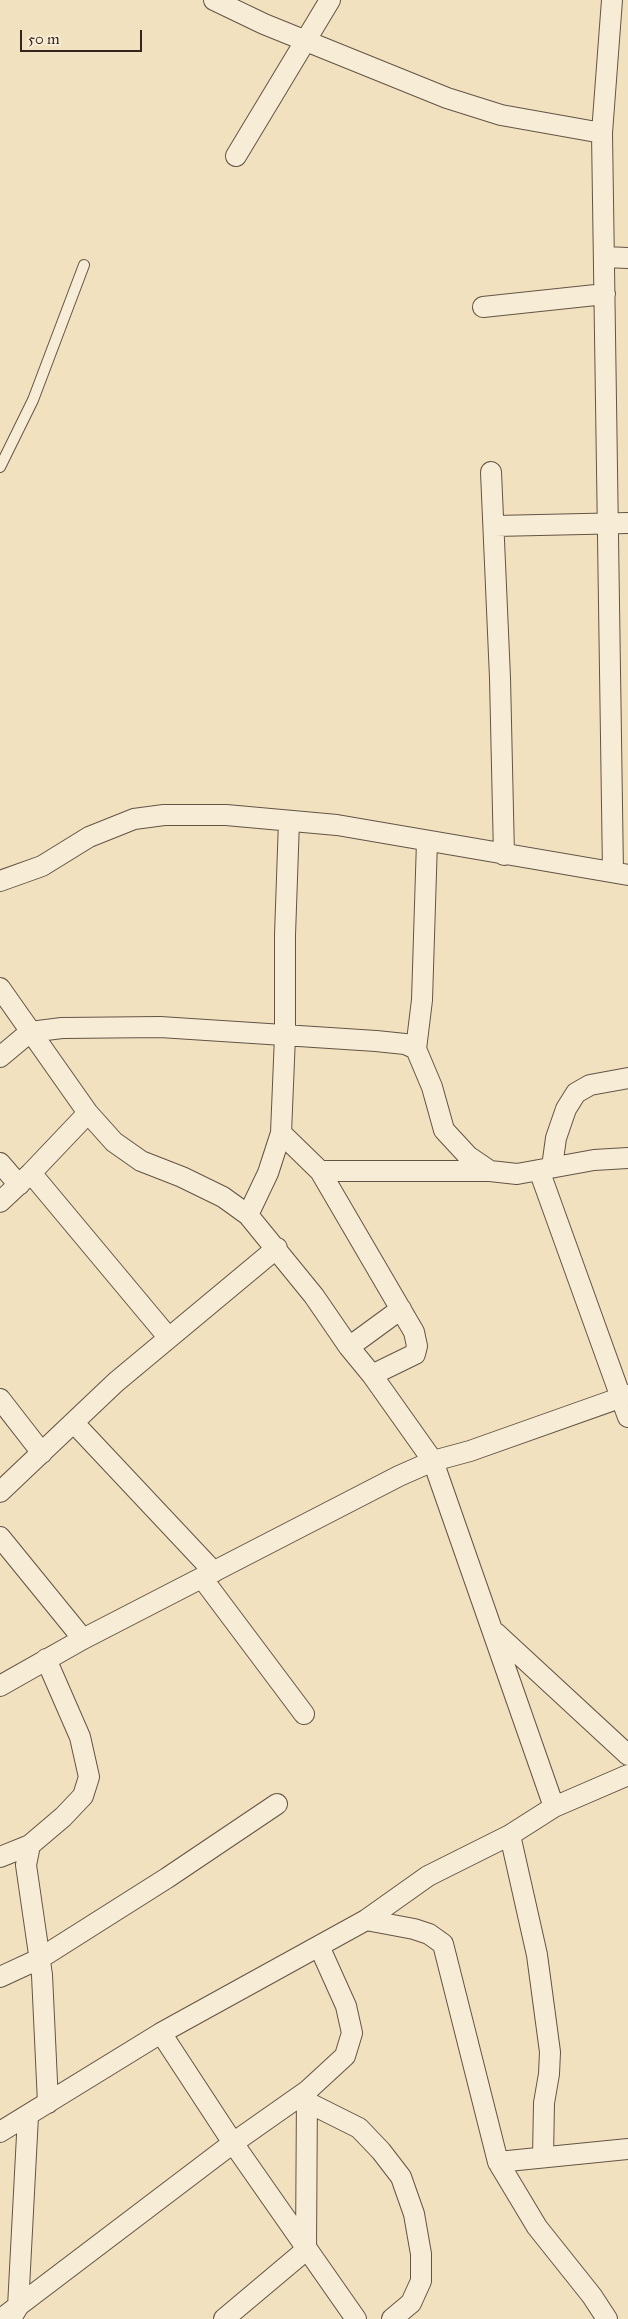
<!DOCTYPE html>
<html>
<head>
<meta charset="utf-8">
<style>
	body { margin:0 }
	#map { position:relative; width:628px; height:2319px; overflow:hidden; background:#f2e1bf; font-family:"IM FELL Great Primer",serif }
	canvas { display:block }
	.scale { position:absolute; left:20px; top:30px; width:122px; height:22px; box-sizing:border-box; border:2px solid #33251d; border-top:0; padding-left:6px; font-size:15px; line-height:18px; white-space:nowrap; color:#33251d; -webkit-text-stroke:4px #f7ecd5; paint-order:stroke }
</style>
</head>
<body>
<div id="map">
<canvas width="628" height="2319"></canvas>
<div class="scale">50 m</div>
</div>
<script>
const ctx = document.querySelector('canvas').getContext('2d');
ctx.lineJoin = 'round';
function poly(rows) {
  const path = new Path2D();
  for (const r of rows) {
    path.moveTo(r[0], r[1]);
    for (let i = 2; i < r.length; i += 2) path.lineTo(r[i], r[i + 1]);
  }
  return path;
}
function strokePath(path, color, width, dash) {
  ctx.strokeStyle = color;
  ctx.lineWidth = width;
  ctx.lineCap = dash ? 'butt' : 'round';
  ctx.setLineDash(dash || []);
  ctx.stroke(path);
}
const lane = poly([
	[0,467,33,400,84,265]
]);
const street = poly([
	[214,0,264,24,447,98,501,115,602,133],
	[612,0,602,133,613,872],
	[236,156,330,0],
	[604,257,628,258],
	[483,307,605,294],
	[491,472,500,678,504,855],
	[495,526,628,523],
	[427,841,422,1000,416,1049,432,1087,444,1130,468,1156,490,1171,517,1174,594,1160,628,1158],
	[0,881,42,866,89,837,134,819,164,815,226,815,337,825,628,875],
	[0,988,88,1113,114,1142,141,1161,182,1177,223,1197,248,1215,314,1296,349,1347,372,1375,433,1461,554,1807],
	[0,1057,30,1032,62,1028,160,1027,376,1041,405,1044,416,1049],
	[281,1133,320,1171,414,1332,417,1346,415,1354,372,1375],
	[0,1163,19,1185],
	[552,1167,556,1138,566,1109,576,1093,590,1085,628,1078],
	[539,1170,628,1417],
	[320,1171,490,1171],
	[31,1173,168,1337],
	[0,1202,31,1173,88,1113],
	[248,1215,268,1173,281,1133,285,1036,285,935,289,821],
	[349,1347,401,1309],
	[0,1399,42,1453],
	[74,1423,214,1572],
	[0,1492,116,1382,277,1248],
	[0,1537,83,1639],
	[202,1578,304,1714],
	[496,1633,628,1755],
	[0,1686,83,1639,399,1476,433,1461,470,1451,628,1395],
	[510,1835,537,1955,550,2052,549,2074,544,2103,543,2157],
	[30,1845,26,1865,42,1975,48,2103],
	[0,1857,30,1845,63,1817,83,1796,89,1777,80,1737,46,1659],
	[366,1920,414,1929,429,1934,443,1944,498,2162,628,2149],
	[0,1977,39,1959,167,1878,277,1804],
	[161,2033,233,2143,356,2319],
	[307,2102,359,2128,381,2151,401,2177,414,2214,421,2254,421,2281,411,2303,392,2319],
	[0,2132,161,2033,366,1920,428,1876,510,1835,554,1807,628,1775],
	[498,2162,537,2227,592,2296,607,2319],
	[13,2315,18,2307,28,2116],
	[1,2319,233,2143,307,2091,345,2056,352,2033,346,2006,319,1946],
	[224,2319,306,2250,307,2091]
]);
strokePath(lane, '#635446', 12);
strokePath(street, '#635446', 22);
strokePath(lane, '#f7ecd5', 10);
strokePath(street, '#f7ecd5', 20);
</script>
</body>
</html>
